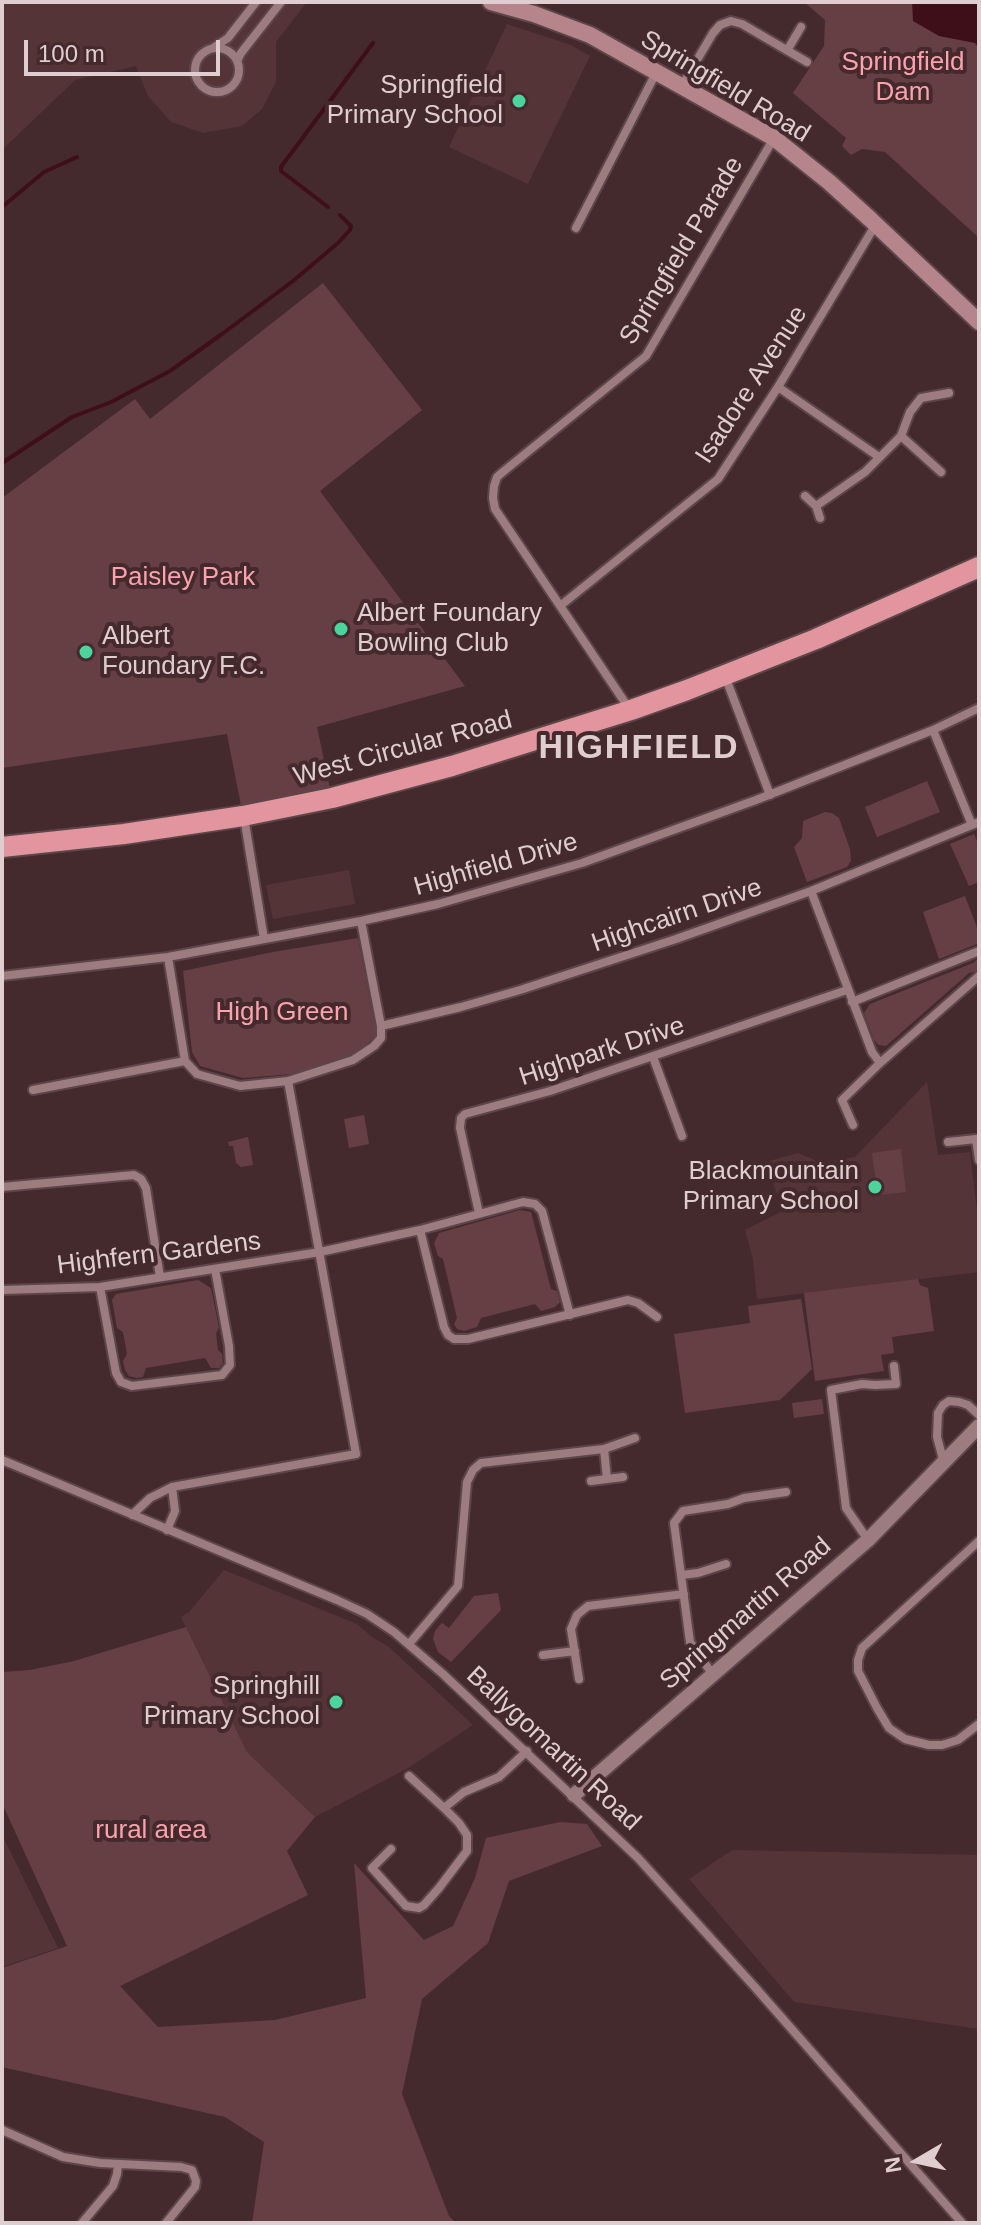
<!DOCTYPE html>
<html>
<head>
<meta charset="utf-8">
<style>
	body { margin:0 }
	#map { position:relative; width:981px; height:2225px; overflow:hidden; background:#452a2d; font-family:Helvetica,sans-serif }
	canvas { display:block }
	.frame { position:absolute; inset:0; border:4px solid #dfcdcf; pointer-events:none }
	.north { position:absolute; left:877px; top:2121px; width:80px; height:80px; -webkit-text-stroke:6px #452a2d; paint-order:stroke; rotate:261deg; font-size:22px; font-weight:700; line-height:32px; text-align:center; color:#dfcdcf }
	.north::after { content:''; display:block; margin:auto; width:28px; height:36px; background:#dfcdcf; clip-path:polygon(50% 0,100% 100%,50% 72%,0 100%) }
	.scale { position:absolute; left:24px; top:40px; width:196px; height:36px; box-sizing:border-box; border:4px solid #dfcdcf; border-top:0; padding-left:10px; font-size:24px; line-height:28px; white-space:nowrap; color:#dfcdcf; -webkit-text-stroke:6px #452a2d; paint-order:stroke }
</style>
</head>
<body>
<div id="map">
<canvas width="981" height="2225"></canvas>
<div class="frame"></div>
<div class="north">N</div>
<div class="scale">100 m</div>
</div>
<script>
const ctx = document.querySelector('canvas').getContext('2d');
ctx.lineJoin = 'round';
function fillPath(path, color) {
  ctx.fillStyle = color;
  ctx.fill(path, 'evenodd');
}
function poly(rows) {
  const path = new Path2D();
  for (const r of rows) {
    if (r.length === 3) {
      path.moveTo(r[0] + r[2], r[1]);
      path.arc(r[0], r[1], r[2], 0, 2 * Math.PI);
      continue;
    }
    path.moveTo(r[0], r[1]);
    for (let i = 2; i < r.length; i += 2) path.lineTo(r[i], r[i + 1]);
  }
  return path;
}
function strokePath(path, color, width, dash) {
  ctx.strokeStyle = color;
  ctx.lineWidth = width;
  ctx.lineCap = dash ? 'butt' : 'round';
  ctx.setLineDash(dash || []);
  ctx.stroke(path);
}
function write(font, color, halo, rows, align = 'center') {
  ctx.font = font + ' Helvetica,sans-serif';
  ctx.lineWidth = 8;
  ctx.setLineDash([]);
  ctx.textBaseline = 'middle';
  ctx.strokeStyle = halo;
  ctx.fillStyle = color;
  for (const [text, x, y, turn = 0] of rows) {
    ctx.save();
    ctx.translate(x, y);
    ctx.rotate((+turn || 0) * Math.PI / 180);
    ctx.textAlign = isNaN(turn) ? turn : align;
    if (halo) ctx.strokeText(text, 0, 0);
    ctx.fillText(text, 0, 0);
    ctx.restore();
  }
}
const built = poly([
	[2,2,307,2,276,42,276,82,262,109,242,126,203,133,171,122,148,96,136,66,75,80,2,150],
	[507,24,571,45,590,56,528,184,449,147],
	[349,870,355,904,273,919,266,885],
	[927,1082,938,1155,970,1152,979,1227,979,1272,757,1299,753,1259,745,1230,783,1211,766,1162,798,1153,822,1163,855,1157],
	[224,1570,357,1624,372,1637,389,1647,473,1725,408,1768,315,1817,247,1752,181,1617,189,1612],
	[2,1835,58,1948,2,1967],
	[732,1850,979,1855,979,2029,794,2002,689,1879]
]);
const green = poly([
	[804,2,979,2,979,238,885,152,862,149,851,155,842,146,846,138,793,93,824,46,825,20],
	[323,283,422,410,320,491,465,686,317,727,332,798,243,816,227,734,2,768,2,498,135,399,150,419],
	[927,781,940,812,877,837,865,807],
	[825,812,832,813,839,818,850,849,851,861,847,867,807,882,794,847,802,838,803,821],
	[974,834,979,845,979,882,969,886,950,844],
	[965,896,979,933,977,944,939,959,923,912],
	[358,938,377,1035,356,1053,293,1074,243,1078,200,1066,192,1052,183,971,273,952],
	[979,958,979,969,976,972,969,973,886,1046,879,1045,874,1040,864,1013,870,1004,973,963],
	[364,1115,369,1144,349,1148,344,1119],
	[248,1137,253,1165,241,1167,236,1163,233,1146,229,1146,228,1142],
	[901,1149,906,1192,878,1195,872,1153],
	[520,1210,531,1212,551,1289,557,1291,560,1302,555,1307,541,1311,535,1304,481,1318,477,1327,464,1331,457,1329,454,1324,457,1318,443,1259,438,1256,434,1243,439,1233],
	[918,1279,920,1285,928,1288,934,1331,892,1337,894,1353,881,1355,884,1371,815,1381,804,1293],
	[198,1280,211,1288,219,1328,216,1333,218,1350,222,1354,223,1363,219,1368,211,1368,205,1358,146,1368,143,1377,137,1378,129,1376,125,1370,123,1361,127,1354,123,1332,117,1328,112,1300,116,1294],
	[801,1299,812,1369,780,1400,685,1413,674,1334,750,1323,748,1306],
	[822,1399,824,1414,794,1418,792,1403],
	[498,1593,501,1610,451,1662,438,1652,433,1639,435,1631,439,1626,442,1623,449,1628,474,1596],
	[186,1627,247,1752,315,1817,287,1851,308,1895,120,1986,158,2027,275,2020,366,1998,354,1863,424,1940,453,1926,475,1878,486,1838,560,1822,587,1824,602,1846,509,1881,488,1943,422,1999,402,2094,449,2216,456,2223,252,2223,264,2142,225,2117,2,2067,2,1968,67,1946,2,1803,2,1672,30,1670,74,1661]
]);
const water = poly([
	[912,2,979,2,979,49,975,43,939,36,913,21]
]);
const stream = poly([
	[2,207,44,172,77,157],
	[328,207,281,171,281,167,373,43],
	[2,463,72,417,111,402,170,371,222,334,293,281,338,243,350,230,351,226,340,215]
]);
const minor = poly([
	[217,70,22],
	[213,48,228,38,256,2],
	[788,49,801,27],
	[237,61,241,53,281,2],
	[681,87,713,33,720,25,731,21,742,24,807,62],
	[576,228,656,73],
	[778,387,879,457],
	[901,436,941,472],
	[805,496,816,506,820,518],
	[816,506,865,472,901,436,910,412,921,398,949,393],
	[560,606,718,479,778,387,876,224],
	[725,676,770,795],
	[630,710,495,509,493,498,494,486,497,477,504,471,646,356,774,138],
	[933,730,972,825],
	[244,817,264,939],
	[811,891,872,1052,880,1063],
	[168,957,185,1061,197,1074,240,1086,288,1081,353,1060,374,1046,381,1038,381,1026,361,921],
	[2,976,168,957,361,921,438,904,582,863,756,800,933,730,979,708],
	[852,1002,979,951],
	[381,1026,461,1007,520,990,676,939,811,891,979,822],
	[653,1057,682,1136],
	[33,1090,185,1061],
	[853,1125,842,1100,880,1063,979,976],
	[948,1142,976,1139,979,1160],
	[2,1187,134,1175,141,1179,146,1188,160,1277],
	[479,1213,460,1128,461,1118,465,1114,550,1091,847,990],
	[420,1230,444,1327,448,1335,454,1339,468,1339,628,1300,638,1303,657,1317],
	[100,1287,116,1373,121,1382,132,1386,222,1375,230,1365,229,1346,215,1269],
	[2,1290,100,1287,320,1252,420,1230,523,1202,535,1204,542,1211,570,1315],
	[604,1449,607,1479],
	[2,1460,337,1600,367,1614,394,1632,443,1674,638,1858,753,1985,962,2223],
	[944,1463,937,1437,938,1413,943,1405,949,1401,959,1402,968,1405,979,1415],
	[591,1481,623,1477],
	[132,1515,150,1498,172,1487,356,1454,288,1081],
	[167,1530,175,1511,172,1487],
	[868,1540,846,1508,831,1390,862,1384,875,1385,896,1384,894,1366],
	[979,1541,862,1648,858,1660,858,1671,877,1708,889,1728,905,1739,929,1745,942,1745,958,1740,979,1724],
	[681,1575,698,1573,726,1564],
	[409,1644,458,1586,467,1482,473,1470,481,1463,604,1449,635,1438],
	[543,1655,575,1651],
	[713,1675,690,1642,674,1523,683,1511,728,1504,744,1498,786,1492],
	[579,1679,571,1629,577,1615,588,1606,684,1594],
	[409,1776,444,1808],
	[391,1849,372,1868,406,1906,419,1908,424,1905,439,1888,467,1851,467,1835,459,1823,444,1808,464,1792,499,1777,527,1751],
	[2,2130,63,2157,100,2163,181,2167,192,2170,196,2181,195,2187,166,2223],
	[82,2223,113,2186,117,2174,118,2164]
]);
const tertiary = poly([
	[574,1795,868,1540,979,1426]
]);
const secondary = poly([
	[491,2,534,14,590,35,774,138,829,182,870,219,979,322]
]);
const trunk = poly([
	[2,847,124,834,243,816,332,798,452,766,631,710,687,690,816,639,979,567]
]);
const markers = [
	[519,101,8,"#4bd49b"],
	[341,629,8,"#4bd49b"],
	[86,652,8,"#4bd49b"],
	[875,1187,8,"#4bd49b"],
	[336,1702,8,"#4bd49b"]
];
const parkNames = [
	["Springfield",903,63],
	["Dam",903,93],
	["Paisley Park",183,578],
	["High Green",282,1013],
	["rural area",151,1831]
];
const poiNames = [
	["Springfield",503,86],
	["Primary School",503,116],
	["Albert Foundary",357,614,"left"],
	["Bowling Club",357,644,"left"],
	["Albert",102,637,"left"],
	["Foundary F.C.",102,667,"left"],
	["Blackmountain",859,1172],
	["Primary School",859,1202],
	["Springhill",320,1687],
	["Primary School",320,1717]
];
const streetNames = [
	["Springfield Road",725,87,31],
	["Springfield Parade",682,251,-59],
	["Isadore Avenue",752,385,-57],
	["West Circular Road",403,749,-15],
	["Highfield Drive",496,865,-16],
	["Highcairn Drive",677,916,-19],
	["Highpark Drive",602,1052,-18],
	["Highfern Gardens",159,1254,-7],
	["Springmartin Road",746,1614,-41],
	["Ballygomartin Road",553,1749,43]
];
const districtNames = [
	["HIGHFIELD",639,749]
];
fillPath(built, '#553438');
fillPath(green, '#653f44');
fillPath(water, '#3f0f19');
strokePath(stream, '#3f0f19', 4);
strokePath(minor, '#5d4649', 12);
strokePath(tertiary, '#5d4649', 18);
strokePath(secondary, '#5d4649', 20);
strokePath(trunk, '#5d4649', 24);
strokePath(minor, '#9c7c7f', 8);
strokePath(tertiary, '#9c7c7f', 14);
strokePath(secondary, '#b6858b', 16);
strokePath(trunk, '#e2959e', 20);
for (const [x, y, r, color] of markers) {
  const dot = new Path2D();
  dot.arc(x, y, r, 0, 2 * Math.PI);
  ctx.fillStyle = color;
  ctx.fill(dot);
  strokePath(dot, '#452a2d', 3);
}
write('26px', '#faa2ad', '#452a2d', parkNames);
write('26px', '#dfcdcf', '#452a2d', poiNames, 'right');
write('26px', '#dfcdcf', '#452a2d', streetNames);
ctx.letterSpacing = '2px';
write('bold 34px', '#dfcdcf', '#452a2d', districtNames);
ctx.letterSpacing = '0px';
</script>
</body>
</html>
